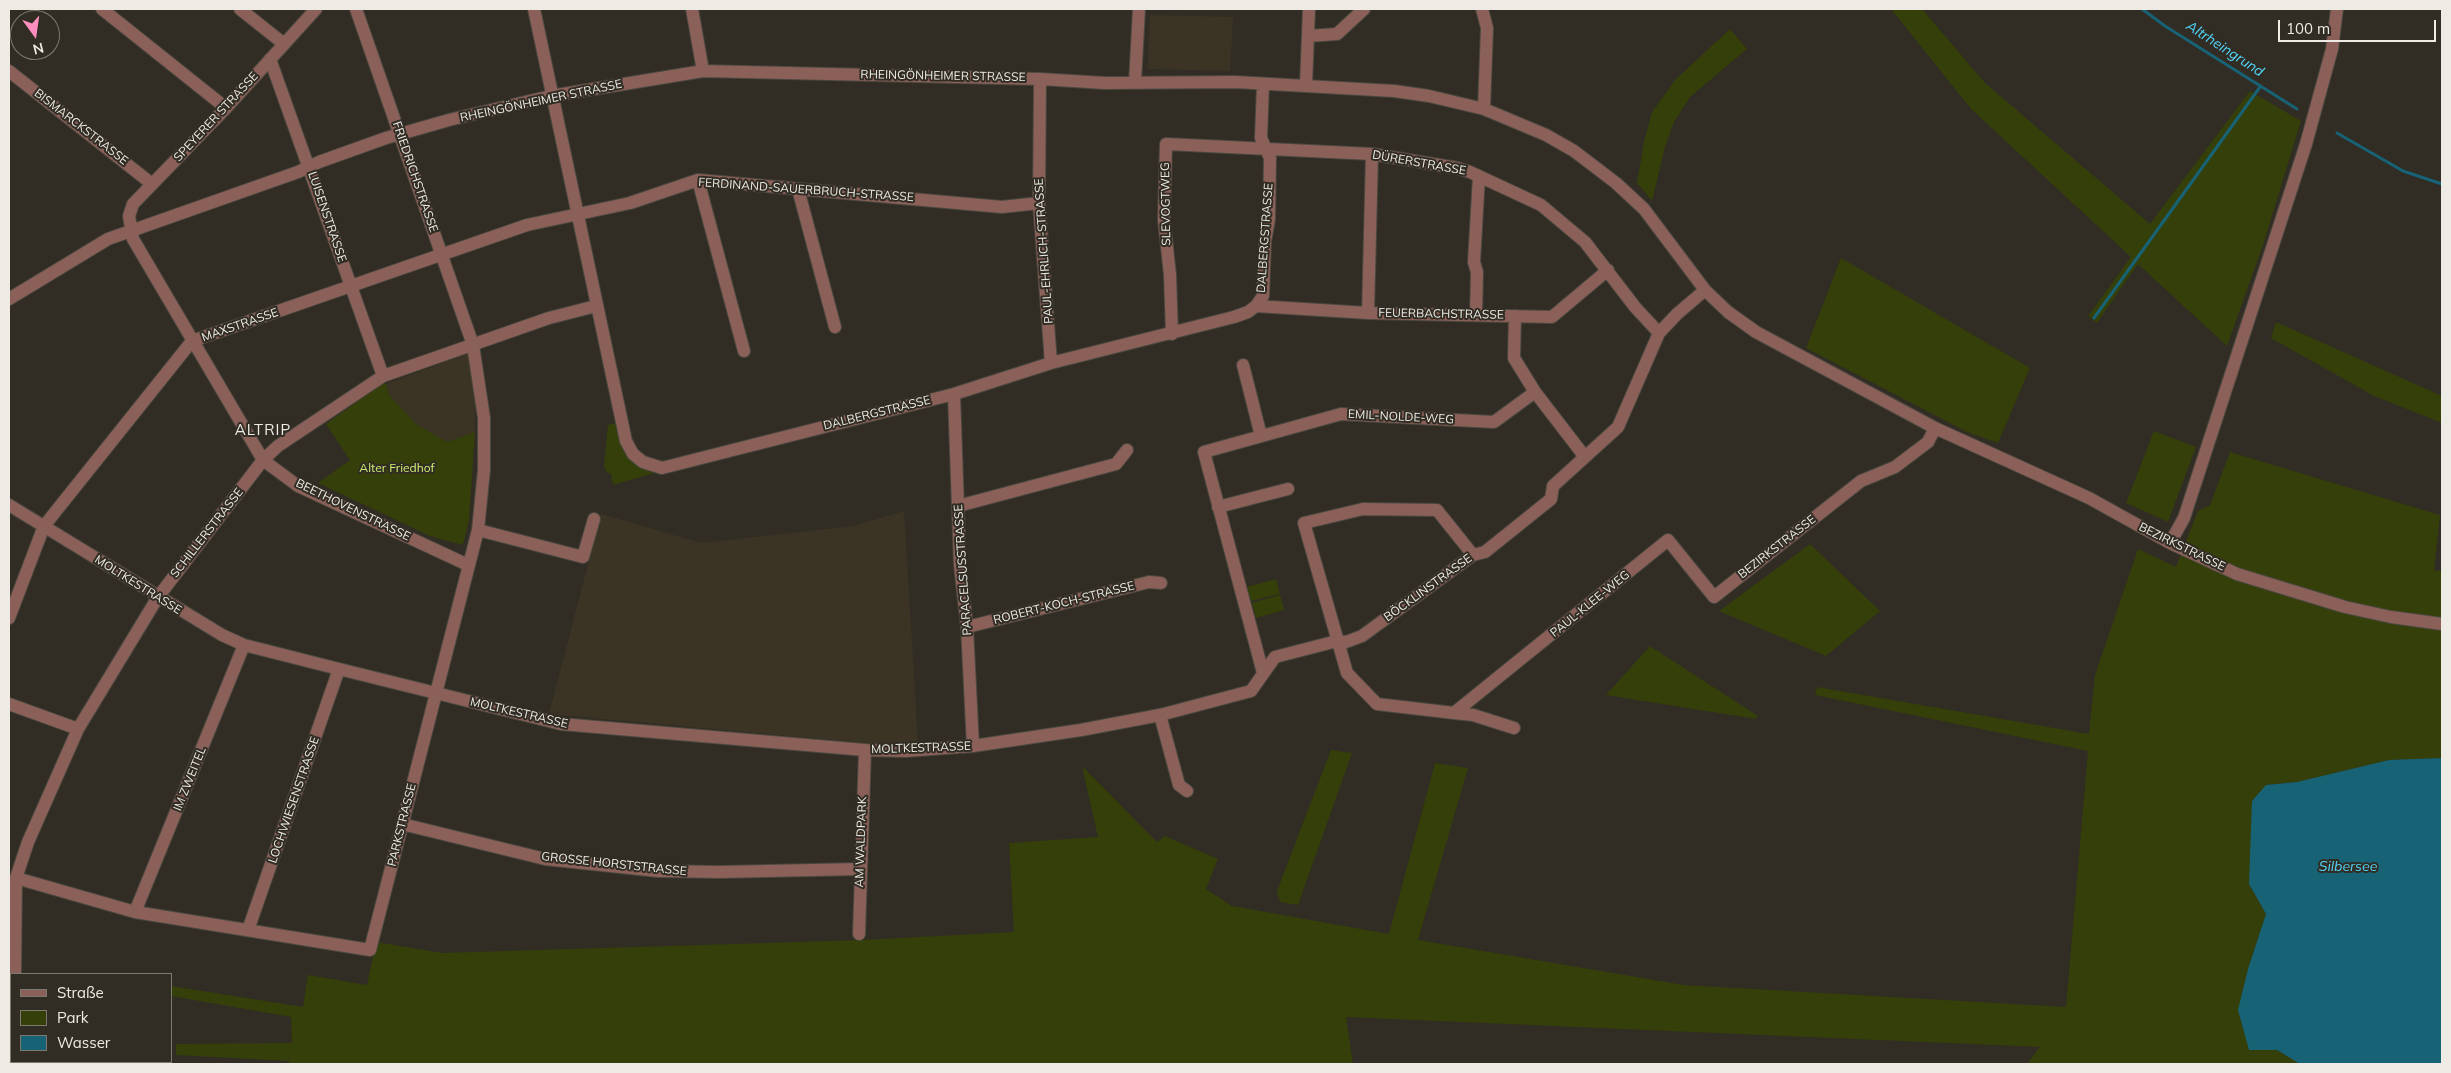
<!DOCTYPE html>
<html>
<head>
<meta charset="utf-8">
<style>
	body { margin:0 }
	#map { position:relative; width:2451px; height:1073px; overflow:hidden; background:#312d24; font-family:Mulish,sans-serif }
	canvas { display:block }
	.frame { position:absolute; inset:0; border:10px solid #edebe4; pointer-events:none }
	.legend { position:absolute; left:10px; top:973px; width:162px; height:90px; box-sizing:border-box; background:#312d24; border:1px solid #7c7971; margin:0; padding:6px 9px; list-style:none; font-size:15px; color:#edebe4 }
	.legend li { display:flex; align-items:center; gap:10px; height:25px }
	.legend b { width:25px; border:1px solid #7c7971 }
	.north { position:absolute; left:10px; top:10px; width:50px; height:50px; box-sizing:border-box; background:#312d24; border:1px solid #7c7971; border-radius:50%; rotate:166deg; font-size:14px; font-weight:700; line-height:20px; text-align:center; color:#edebe4 }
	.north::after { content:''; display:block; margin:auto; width:18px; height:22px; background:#fe8ebd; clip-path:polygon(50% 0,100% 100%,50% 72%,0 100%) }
	.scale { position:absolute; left:2278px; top:20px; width:158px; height:22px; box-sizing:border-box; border:2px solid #edebe4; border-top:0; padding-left:6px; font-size:15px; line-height:18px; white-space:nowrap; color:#edebe4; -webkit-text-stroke:4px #312d24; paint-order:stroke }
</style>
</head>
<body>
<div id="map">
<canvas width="2451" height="1073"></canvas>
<div class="frame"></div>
<ul class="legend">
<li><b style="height:6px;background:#8a6059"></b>Straße</li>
<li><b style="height:14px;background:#343f0a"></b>Park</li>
<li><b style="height:14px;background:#186276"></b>Wasser</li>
</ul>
<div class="north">N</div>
<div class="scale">100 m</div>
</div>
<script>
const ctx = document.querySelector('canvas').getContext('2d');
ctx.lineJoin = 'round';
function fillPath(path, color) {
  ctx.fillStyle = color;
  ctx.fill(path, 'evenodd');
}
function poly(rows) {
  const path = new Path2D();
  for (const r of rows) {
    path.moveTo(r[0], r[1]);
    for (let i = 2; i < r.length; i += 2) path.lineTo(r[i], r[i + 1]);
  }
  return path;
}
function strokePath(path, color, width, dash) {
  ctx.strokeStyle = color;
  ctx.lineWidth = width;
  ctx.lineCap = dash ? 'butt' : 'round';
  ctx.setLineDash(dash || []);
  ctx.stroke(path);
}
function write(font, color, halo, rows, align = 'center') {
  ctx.font = font + ' Mulish,sans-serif';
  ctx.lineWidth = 4;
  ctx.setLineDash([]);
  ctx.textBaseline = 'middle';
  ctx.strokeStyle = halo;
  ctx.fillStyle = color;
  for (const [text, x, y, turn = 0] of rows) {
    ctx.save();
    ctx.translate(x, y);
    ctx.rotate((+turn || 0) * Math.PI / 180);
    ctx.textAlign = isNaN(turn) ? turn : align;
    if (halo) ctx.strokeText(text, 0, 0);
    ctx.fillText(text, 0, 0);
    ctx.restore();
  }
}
const built = poly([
	[1150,15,1233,17,1230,71,1148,69],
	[467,354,469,355,475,401,475,432,447,442,416,424,389,395,386,384],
	[904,511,918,743,866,743,549,714,601,514,701,543,854,526]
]);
const green = poly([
	[1891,9,1922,9,1985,83,2150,224,2250,91,2301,121,2263,245,2227,346,2138,264,2097,323,2088,316,2131,257,1971,109],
	[1730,29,1747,49,1690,97,1674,122,1665,147,1652,201,1637,183,1644,142,1652,112,1675,80],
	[1841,258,2030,368,1998,443,1967,432,1806,348],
	[2276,322,2442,396,2442,423,2374,396,2271,338],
	[382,384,386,384,389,395,416,424,447,442,475,432,469,520,463,545,430,536,318,483,350,460,326,424],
	[616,423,654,471,654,473,613,485,611,474,607,473,604,467,608,425],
	[2154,431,2196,447,2168,522,2126,503],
	[2230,452,2440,515,2434,570,2442,571,2442,758,2389,760,2297,782,2266,785,2249,884,2266,914,2248,969,2249,1050,2277,1050,2300,1064,2027,1064,2040,1047,1346,1017,1353,1064,287,1064,290,1061,176,1055,176,1044,292,1043,291,1017,171,996,171,986,303,1007,308,975,367,985,376,942,442,953,862,940,1014,932,1009,843,1098,837,1082,766,1157,842,1165,836,1218,859,1206,889,1232,906,1389,934,1435,763,1468,768,1418,940,1684,985,2066,1007,2088,751,1815,695,1817,687,2089,734,2095,675,2138,549,2176,567,2198,511,2210,505],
	[1810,544,1880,611,1826,656,1719,611],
	[1276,579,1280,594,1251,601,1247,587],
	[1280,595,1284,610,1256,618,1252,603],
	[1650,646,1758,716,1756,719,1606,695],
	[1331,750,1352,753,1298,905,1280,902,1277,891]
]);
const water = poly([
	[2442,758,2442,1064,2300,1064,2277,1050,2249,1050,2238,1010,2248,969,2266,914,2249,884,2252,801,2266,785,2297,782,2389,760]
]);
const stream = poly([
	[2142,9,2165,26,2297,109],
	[2337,133,2403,171,2442,184],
	[2094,318,2260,87]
]);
const minor = poly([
	[102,9,226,108],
	[240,9,284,44],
	[316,9,226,108,133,204,129,216,133,239,263,460,298,486,468,565],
	[534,9,626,441,633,454,643,462,662,468,954,394,1051,363,1234,317,1248,312,1256,306,1263,296,1265,242,1269,219,1270,158,1261,138,1263,84],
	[692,9,703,71],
	[1482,9,1487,28,1484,109],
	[1308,36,1337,34,1364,9],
	[270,59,383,376],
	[9,71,152,184],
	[1040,79,1039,203,1051,363],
	[1135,82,1139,9],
	[1306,85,1309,9],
	[698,180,744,351],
	[798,189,835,327],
	[9,299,108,239,298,172,319,162,386,138,449,120,551,96,703,71,1040,79,1105,83,1235,82,1394,91,1429,96,1484,109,1546,135,1574,151,1616,183,1644,209,1705,290,1728,312,1756,332,1935,428,2089,498,2170,543,2237,574,2345,607,2391,617,2442,624],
	[1256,306,1368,313,1552,317,1608,270],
	[1368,313,1372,154],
	[1476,315,1477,272,1474,262,1479,176],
	[1515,316,1514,358,1535,392,1585,457],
	[1172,334,1170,275,1164,220,1166,144,1372,154,1457,168,1470,172,1541,205,1585,242,1635,307,1659,333],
	[1243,365,1261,436],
	[954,394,960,565,967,627,973,746],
	[9,505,222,635,244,645,339,669,561,724,865,750,905,751,973,746,1081,730,1160,715,1251,691,1275,657,1337,641,1346,642,1362,636,1473,555,1485,552,1551,499,1553,486,1618,427,1659,333,1677,314,1705,290],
	[958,506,1116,464,1127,450],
	[1218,507,1288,489],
	[478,530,583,557,594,519],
	[2170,543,2184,518,2306,144,2332,49,2337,9],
	[1473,555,1437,510,1363,509,1304,523,1347,673,1377,704,1454,713,1668,540,1714,597,1861,481,1895,467,1928,442,1935,428],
	[9,618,44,526,192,341,527,225,630,203,698,180,1002,207,1039,203],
	[967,627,1149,582,1161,583],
	[1263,673,1204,452,1341,414,1494,422,1535,392],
	[9,704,78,729],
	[1454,713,1473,715,1514,728],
	[1160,715,1179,785,1187,791],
	[402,824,545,859,658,871,720,872,860,869],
	[16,878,135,912,370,950,478,530,484,470,484,418,473,345,356,9],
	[135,912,244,645],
	[248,930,339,669],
	[859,934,865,750],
	[15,974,16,878,28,842,78,729,158,597,263,460,278,446,383,376,549,318,596,306],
	[20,1062,20,1064]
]);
const streetNames = [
	["RHEINGÖNHEIMER STRASSE",943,76,1],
	["RHEINGÖNHEIMER STRASSE",541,101,-12],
	["SPEYERER STRASSE",216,117,-47],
	["BISMARCKSTRASSE",81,127,38],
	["DÜRERSTRASSE",1419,163,10],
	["FRIEDRICHSTRASSE",415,177,71],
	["FERDINAND-SAUERBRUCH-STRASSE",806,190,4],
	["SLEVOGTWEG",1166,204,-91],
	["LUISENSTRASSE",327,217,71],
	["DALBERGSTRASSE",1265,238,-86],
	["PAUL-EHRLICH-STRASSE",1044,251,-94],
	["FEUERBACHSTRASSE",1441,314,1],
	["MAXSTRASSE",240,325,-19],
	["DALBERGSTRASSE",877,413,-14],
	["EMIL-NOLDE-WEG",1401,417,3],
	["BEETHOVENSTRASSE",353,510,26],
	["SCHILLERSTRASSE",207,533,-52],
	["BEZIRKSTRASSE",1777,547,-38],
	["BEZIRKSTRASSE",2182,547,26],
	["PARACELSUSSTRASSE",963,570,-94],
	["MOLTKESTRASSE",138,585,32],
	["BÖCKLINSTRASSE",1428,588,-36],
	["ROBERT-KOCH-STRASSE",1064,603,-14],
	["PAUL-KLEE-WEG",1590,604,-39],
	["MOLTKESTRASSE",519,713,13],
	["MOLTKESTRASSE",921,748,-2],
	["IM ZWEITEL",190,779,-68],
	["LOCHWIESENSTRASSE",294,800,-71],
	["PARKSTRASSE",402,825,-76],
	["AM WALDPARK",861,842,-88],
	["GROSSE HORSTSTRASSE",614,864,6]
];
const parkNames = [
	["Alter Friedhof",397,468]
];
const waterNames = [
	["Altrheingrund",2225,49,33],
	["Silbersee",2348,867]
];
const quarterNames = [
	["ALTRIP",263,430]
];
fillPath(built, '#3b3424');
fillPath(green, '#343f0a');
fillPath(water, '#186276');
strokePath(stream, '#186276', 3);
strokePath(minor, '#4b483f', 14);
strokePath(minor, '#8a6059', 12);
write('12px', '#edebe4', '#312d24', streetNames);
write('12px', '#d0ee70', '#312d24', parkNames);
write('italic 14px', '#51d6fb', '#312d24', waterNames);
ctx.letterSpacing = '1px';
write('15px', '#edebe4', '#312d24', quarterNames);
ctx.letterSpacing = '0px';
</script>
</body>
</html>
